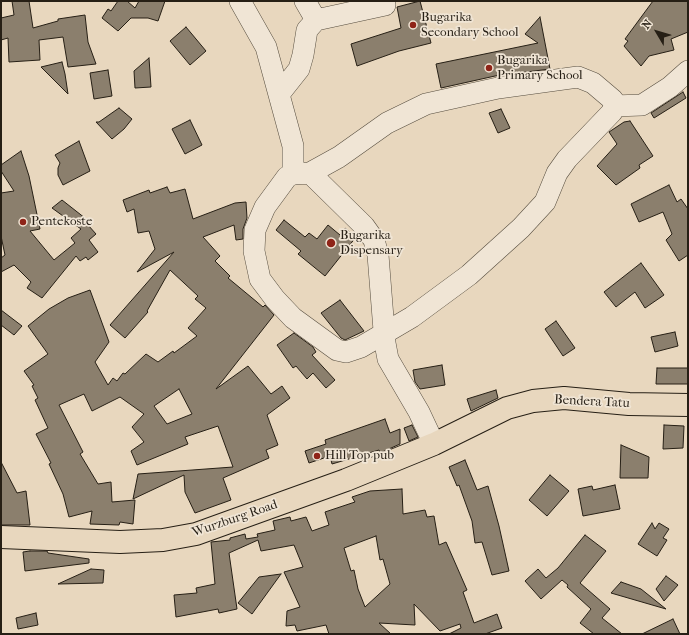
<!DOCTYPE html>
<html>
<head>
<meta charset="utf-8">
<style>
	body { margin:0 }
	#map { position:relative; width:689px; height:635px; overflow:hidden; background:#e8d7be; font-family:"IM FELL French Canon",serif }
	canvas { display:block }
	.frame { position:absolute; inset:0; border:2px solid #261f15; pointer-events:none }
	.north { position:absolute; left:637px; top:12px; width:40px; height:40px; -webkit-text-stroke:3px #f0e5d5; paint-order:stroke; rotate:308deg; font-size:11px; font-weight:700; line-height:16px; text-align:center; color:#261f15 }
	.north::after { content:''; display:block; margin:auto; width:14px; height:18px; background:#261f15; clip-path:polygon(50% 0,100% 100%,50% 72%,0 100%) }
</style>
</head>
<body>
<div id="map">
<canvas width="689" height="635"></canvas>
<div class="frame"></div>
<div class="north">N</div>
</div>
<script>
const ctx = document.querySelector('canvas').getContext('2d');
ctx.lineJoin = 'round';
function fillPath(path, color) {
  ctx.fillStyle = color;
  ctx.fill(path, 'evenodd');
}
function poly(rows) {
  const path = new Path2D();
  for (const r of rows) {
    path.moveTo(r[0], r[1]);
    for (let i = 2; i < r.length; i += 2) path.lineTo(r[i], r[i + 1]);
  }
  return path;
}
function strokePath(path, color, width, dash) {
  ctx.strokeStyle = color;
  ctx.lineWidth = width;
  ctx.lineCap = dash ? 'butt' : 'round';
  ctx.setLineDash(dash || []);
  ctx.stroke(path);
}
function write(font, color, halo, rows, align = 'center') {
  ctx.font = font + ' "IM FELL French Canon",serif';
  ctx.lineWidth = 3.5;
  ctx.setLineDash([]);
  ctx.textBaseline = 'middle';
  ctx.strokeStyle = halo;
  ctx.fillStyle = color;
  for (const [text, x, y, turn = 0] of rows) {
    ctx.save();
    ctx.translate(x, y);
    ctx.rotate((+turn || 0) * Math.PI / 180);
    ctx.textAlign = isNaN(turn) ? turn : align;
    if (halo) ctx.strokeText(text, 0, 0);
    ctx.fillText(text, 0, 0);
    ctx.restore();
  }
}
const building = poly([
	[12,1,29,1,33,28,58,21,58,19,85,15,88,42,96,64,68,67,63,37,39,40,40,60,9,62,8,38,1,40,1,18,14,15,12,1],
	[118,1,127,1,135,8,139,1,165,1,158,21,148,18,131,18,118,31,102,18,108,9,111,11,118,1],
	[420,1,431,43,399,51,357,66,351,44,401,28,397,7,420,1],
	[653,1,688,1,688,32,671,39,674,50,649,56,641,66,624,46,628,41,625,39,653,1],
	[540,17,550,69,495,76,441,88,436,64,538,43,525,34,540,17],
	[186,27,206,51,190,65,170,41,186,27],
	[149,58,151,87,135,88,134,71,149,58],
	[62,62,65,74,68,94,41,67,62,62],
	[108,70,112,96,94,99,90,73,108,70],
	[683,92,686,98,654,118,651,113,683,92],
	[119,108,132,119,124,129,112,139,96,122,99,122,119,108],
	[501,109,510,128,498,133,489,113,501,109],
	[190,120,202,145,185,154,172,129,190,120],
	[630,121,653,156,639,165,640,168,616,185,597,166,617,144,609,132,624,122,630,121],
	[79,141,90,171,63,185,58,175,58,168,60,163,55,155,79,141],
	[21,151,29,176,40,229,30,231,54,260,75,243,71,238,81,229,52,208,62,200,90,222,88,225,96,234,89,240,98,252,88,260,86,257,80,261,76,256,42,298,27,288,31,282,14,265,1,272,1,258,5,255,1,236,1,193,14,191,1,171,1,165,21,151],
	[669,185,677,202,681,199,688,209,688,255,679,261,666,240,672,234,663,212,639,222,631,204,669,185],
	[167,187,170,193,185,189,193,219,235,203,246,202,247,218,243,229,243,239,236,240,234,225,203,237,220,256,215,261,230,276,228,278,263,307,265,305,274,315,216,389,248,366,271,394,282,386,290,398,267,415,278,445,266,450,269,458,223,478,231,500,195,513,185,492,184,475,133,499,138,474,233,467,218,426,185,437,188,444,137,465,131,451,144,442,132,427,144,414,120,397,92,411,84,394,59,405,83,452,80,454,98,484,111,482,112,502,135,500,133,524,120,522,119,525,90,524,92,511,69,517,63,494,49,464,51,463,36,434,48,428,35,400,38,398,32,386,34,385,24,371,48,354,28,326,49,309,68,298,90,290,109,342,95,362,108,385,113,378,117,381,123,373,125,374,146,354,158,362,173,351,174,353,197,336,188,328,206,308,195,299,198,296,170,270,147,311,148,312,125,338,110,325,174,252,137,272,155,249,149,231,138,233,134,209,127,212,123,200,149,190,150,193,167,187],
	[179,389,192,414,167,424,154,406,179,389],
	[284,220,305,237,309,233,317,239,328,225,340,235,345,228,356,237,325,276,298,254,301,251,276,230,284,220],
	[641,263,664,295,645,308,635,292,616,307,604,292,641,263],
	[340,300,364,331,345,340,341,338,321,313,340,300],
	[1,310,22,326,14,335,1,325,1,310],
	[556,321,575,348,563,356,545,329,556,321],
	[675,332,678,346,655,352,651,337,675,332],
	[294,333,313,347,316,352,312,355,335,380,326,388,313,373,307,379,296,366,293,368,277,345,294,333],
	[442,365,445,385,420,389,415,382,413,370,442,365],
	[657,368,688,368,688,384,656,384,657,368],
	[496,390,498,398,471,411,467,399,496,390],
	[385,419,390,433,400,429,400,444,380,453,379,450,332,464,330,456,309,463,305,451,326,444,325,440,385,419],
	[412,425,418,437,409,441,404,428,412,425],
	[664,425,684,426,683,448,663,449,664,425],
	[621,445,649,457,648,478,620,478,621,445],
	[465,460,477,490,488,486,499,526,509,571,492,575,482,542,475,543,472,521,459,485,457,486,449,467,465,460],
	[1,462,17,493,26,491,30,525,1,525,1,462],
	[550,475,569,491,547,516,529,500,550,475],
	[615,485,620,509,583,516,578,489,592,486,593,490,615,485],
	[402,489,403,514,425,510,427,517,434,516,439,545,446,542,467,590,463,592,474,623,497,614,502,628,485,634,449,634,461,628,460,624,440,631,414,604,415,625,379,623,391,634,329,634,326,625,297,631,295,625,286,626,287,611,300,607,284,572,303,567,294,545,261,551,258,540,229,553,237,609,219,613,218,609,176,617,174,595,197,593,196,588,215,584,211,542,230,540,230,538,245,534,246,539,258,537,257,534,275,530,273,521,290,517,291,521,306,517,312,531,329,525,325,512,355,502,352,497,370,491,402,489],
	[376,536,380,560,383,559,390,584,365,607,358,589,354,570,351,571,344,548,376,536],
	[652,523,655,529,659,523,669,529,663,538,667,540,657,556,638,544,652,523],
	[585,535,606,551,580,583,610,609,602,618,622,634,594,634,580,623,591,609,567,587,568,585,562,580,541,599,525,581,538,569,546,578,558,568,585,535],
	[30,551,47,551,48,553,89,559,89,563,25,571,23,552,30,551],
	[91,569,104,570,103,583,58,584,91,569],
	[281,574,252,614,238,603,259,577,281,574],
	[666,576,678,585,664,601,656,589,666,576],
	[621,582,641,589,666,609,611,593,621,582],
	[36,613,38,625,18,629,16,618,36,613],
	[673,619,680,634,642,634,673,619]
]);
const minor = poly([
	[240,1,266,47,293,146,293,174],
	[305,1,316,20],
	[578,77,593,83,613,100,614,106,612,112,567,159,557,173,545,202,521,228,469,275,412,317,361,347,346,352,337,350,293,318,275,299,260,279,254,251,255,230,265,207,287,177,293,174,310,173,339,157,387,123,426,104,498,88,578,77],
	[280,93,299,69,303,55,307,30,316,20,385,5],
	[614,106,642,105,670,87,688,71],
	[310,173,364,226,374,240,378,255,385,343,388,359,419,412,434,444]
]);
const major = poly([
	[1,537,120,542,163,540,196,534,346,480,434,444,507,408,533,401,564,398,629,404,688,405]
]);
const markers = [
	[413,25,4,"#8f2418"],
	[489,68,4,"#8f2418"],
	[23,222,4,"#8f2418"],
	[331,243,5,"#8f2418"],
	[317,456,4,"#8f2418"]
];
const poiNames = [
	["Bugarika",421,18],
	["Secondary School",421,33],
	["Bugarika",497,61],
	["Primary School",497,76],
	["Pentekoste",31,222],
	["Bugarika",340,236],
	["Dispensary",340,251],
	["Hill Top pub",325,456]
];
const streetNames = [
	["Bendera Tatu",592,402,3],
	["Wurzburg Road",235,519,-19]
];
fillPath(building, '#8b7f6d');
strokePath(building, '#261f15', 1);
strokePath(minor, '#564d3f', 22);
strokePath(major, '#261f15', 24);
strokePath(minor, '#f0e5d5', 21);
strokePath(major, '#e8d7be', 22);
for (const [x, y, r, color] of markers) {
  const dot = new Path2D();
  dot.arc(x, y, r, 0, 2 * Math.PI);
  ctx.fillStyle = color;
  ctx.fill(dot);
  strokePath(dot, '#f0e5d5', 1.5);
}
write('13px', '#261f15', '#f0e5d5', poiNames, 'left');
write('13px', '#261f15', '#f0e5d5', streetNames);
</script>
</body>
</html>
